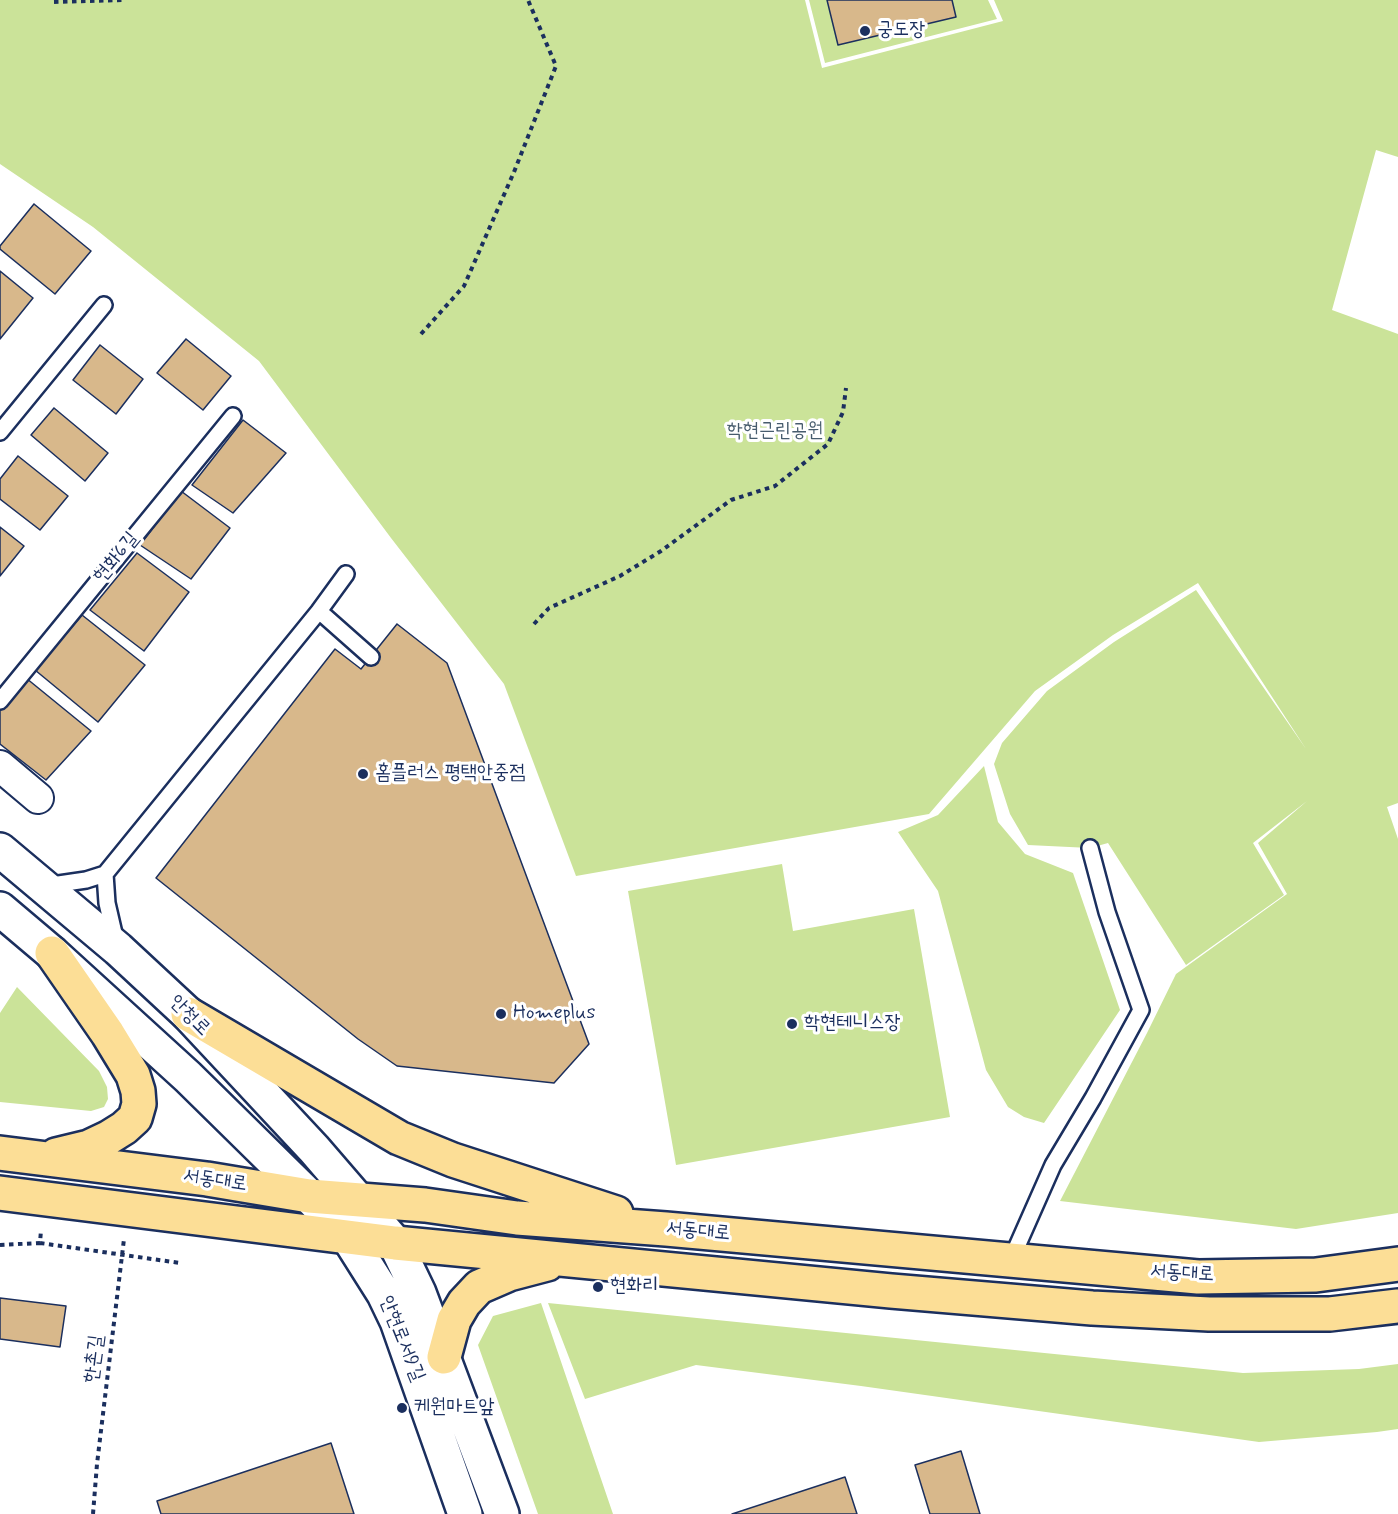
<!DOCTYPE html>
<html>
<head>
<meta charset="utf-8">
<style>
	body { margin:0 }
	canvas { display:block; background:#fff }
</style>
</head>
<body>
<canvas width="1398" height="1514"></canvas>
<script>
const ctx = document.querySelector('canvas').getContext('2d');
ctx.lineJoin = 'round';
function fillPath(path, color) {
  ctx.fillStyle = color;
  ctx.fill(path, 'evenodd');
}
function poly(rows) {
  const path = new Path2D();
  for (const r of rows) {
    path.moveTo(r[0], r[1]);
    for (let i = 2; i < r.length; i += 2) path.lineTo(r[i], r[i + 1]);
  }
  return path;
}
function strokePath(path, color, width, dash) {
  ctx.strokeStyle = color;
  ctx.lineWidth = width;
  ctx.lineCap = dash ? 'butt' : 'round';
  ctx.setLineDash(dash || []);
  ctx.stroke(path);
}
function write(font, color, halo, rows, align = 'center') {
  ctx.font = font + ' Mynerve,"Poor Story",sans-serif';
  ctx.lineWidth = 6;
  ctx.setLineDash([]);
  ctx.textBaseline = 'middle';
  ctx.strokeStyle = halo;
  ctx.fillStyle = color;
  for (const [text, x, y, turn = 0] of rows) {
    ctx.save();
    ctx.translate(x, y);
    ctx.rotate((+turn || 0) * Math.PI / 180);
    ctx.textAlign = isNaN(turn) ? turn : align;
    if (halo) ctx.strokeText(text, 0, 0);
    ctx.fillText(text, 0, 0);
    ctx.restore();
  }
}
const green = poly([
	[0,0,805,0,822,68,1003,21,994,0,1398,0,1398,157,1376,150,1332,310,1398,334,1398,803,1387,807,1398,839,1398,1213,1296,1229,1060,1201,1147,1033,1176,974,1287,894,1258,843,1307,801,1253,843,1284,895,1186,965,1108,843,1090,848,1028,845,1010,814,994,764,1002,743,1047,691,1114,642,1196,590,1306,749,1198,583,1113,635,1035,691,929,814,576,876,504,684,391,538,259,361,93,227,0,164],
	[809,0,988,0,997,19,825,63],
	[984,766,998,822,1025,854,1073,873,1120,1010,1044,1123,1024,1117,1008,1107,986,1070,938,891,898,832,938,815],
	[782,864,793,931,914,909,950,1117,676,1165,628,891],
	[17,987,99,1071,107,1087,108,1099,104,1107,91,1111,0,1102,0,1013],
	[541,1303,613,1514,538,1514,478,1345,493,1316],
	[548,1303,1243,1373,1359,1369,1398,1364,1398,1429,1377,1432,1259,1442,861,1386,696,1365,585,1399]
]);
const building = poly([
	[827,0,952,0,956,17,838,45,827,0],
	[34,204,91,251,55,294,0,249,0,246,34,204],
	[0,271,33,298,0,339,0,271],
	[186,339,231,376,203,410,157,373,186,339],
	[100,345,143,379,116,414,73,380,100,345],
	[54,408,108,453,85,481,31,435,54,408],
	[243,420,286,453,233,513,192,485,243,420],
	[18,456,68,496,40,530,0,499,0,479,18,456],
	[181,491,230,528,191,579,140,545,181,491],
	[0,527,24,546,0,576,0,527],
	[137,553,189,592,144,651,90,610,137,553],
	[82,615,145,665,98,722,35,670,82,615],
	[397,624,447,663,589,1044,554,1083,397,1066,358,1039,156,878,335,649,361,669,397,624],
	[26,678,91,731,46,780,0,744,0,709,26,678],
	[0,1298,66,1306,60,1347,0,1339,0,1298],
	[331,1443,354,1514,161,1514,157,1501,331,1443],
	[961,1451,980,1514,930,1514,915,1465,961,1451],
	[845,1477,857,1514,732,1514,845,1477]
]);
const path = poly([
	[54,2,125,0],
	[421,334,464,286,514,172,556,66,528,0],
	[534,624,549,608,620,576,661,551,731,500,775,486,828,444,843,412,846,388],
	[40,1243,180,1263],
	[0,1245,40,1243,41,1230],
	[93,1514,97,1464,124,1239]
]);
const service = poly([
	[0,432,104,305],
	[319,611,371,657],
	[0,701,233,416],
	[105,874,107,903,116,942],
	[45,886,86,880,105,874,319,611,346,574],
	[1011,1260,1053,1165,1093,1098,1141,1010,1107,912,1090,848]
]);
const minor = poly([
	[0,766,38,798]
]);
const tertiary = poly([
	[0,850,118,949,188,1014,314,1149,395,1243,419,1293,502,1514],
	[0,909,52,953,188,1077,309,1196,348,1237,384,1294,397,1321,465,1514]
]);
const primary = poly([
	[52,953,108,1034,133,1075,138,1091,139,1104,135,1118,124,1128,108,1138,89,1147,56,1155],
	[188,1014,399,1138,453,1160,616,1213],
	[0,1153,207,1179,309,1196,425,1205,517,1218,666,1229,1198,1277,1316,1275,1398,1264],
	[0,1193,395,1243,891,1291,1092,1308,1209,1314,1330,1314,1398,1306],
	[444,1357,454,1320,464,1303,479,1287,509,1274,547,1264]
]);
const markers = [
	[865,31,6,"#1b2f5e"],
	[363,774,6,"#1b2f5e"],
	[501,1014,6,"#1b2f5e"],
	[792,1024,6,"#1b2f5e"],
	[598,1287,6,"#1b2f5e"],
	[402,1408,6,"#1b2f5e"]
];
const poiNames = [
	["궁도장",877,31],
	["홈플러스 평택안중점",375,774],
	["Homeplus",513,1014],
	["학현테니스장",804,1024],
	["현화리",610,1287],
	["케원마트앞",414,1408]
];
const parkNames = [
	["학현근린공원",775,432]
];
const streetNames = [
	["현화6길",117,558,-51],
	["안청로",189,1016,45],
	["서동대로",215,1181,8],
	["서동대로",698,1232,5],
	["서동대로",1182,1274,3],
	["안현로서9길",401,1339,68],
	["한촌길",95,1359,-83]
];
fillPath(green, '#cbe399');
fillPath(building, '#d8b88b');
strokePath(building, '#1b2f5e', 1.5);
strokePath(service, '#1b2f5e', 20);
strokePath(minor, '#1b2f5e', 34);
strokePath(tertiary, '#1b2f5e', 38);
strokePath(primary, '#1b2f5e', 38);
strokePath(path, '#1b2f5e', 4, [4.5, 4.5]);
strokePath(service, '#fff', 15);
strokePath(minor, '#fff', 30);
strokePath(tertiary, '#fff', 33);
strokePath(primary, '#fcde96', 33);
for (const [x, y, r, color] of markers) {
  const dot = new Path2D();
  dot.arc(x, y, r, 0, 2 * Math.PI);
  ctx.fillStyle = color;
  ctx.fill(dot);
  strokePath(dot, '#fff', 2);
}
write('20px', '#1b2f5e', '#fff', poiNames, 'left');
write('20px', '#475c6d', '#fff', parkNames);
write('20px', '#1b2f5e', '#fff', streetNames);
</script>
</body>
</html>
